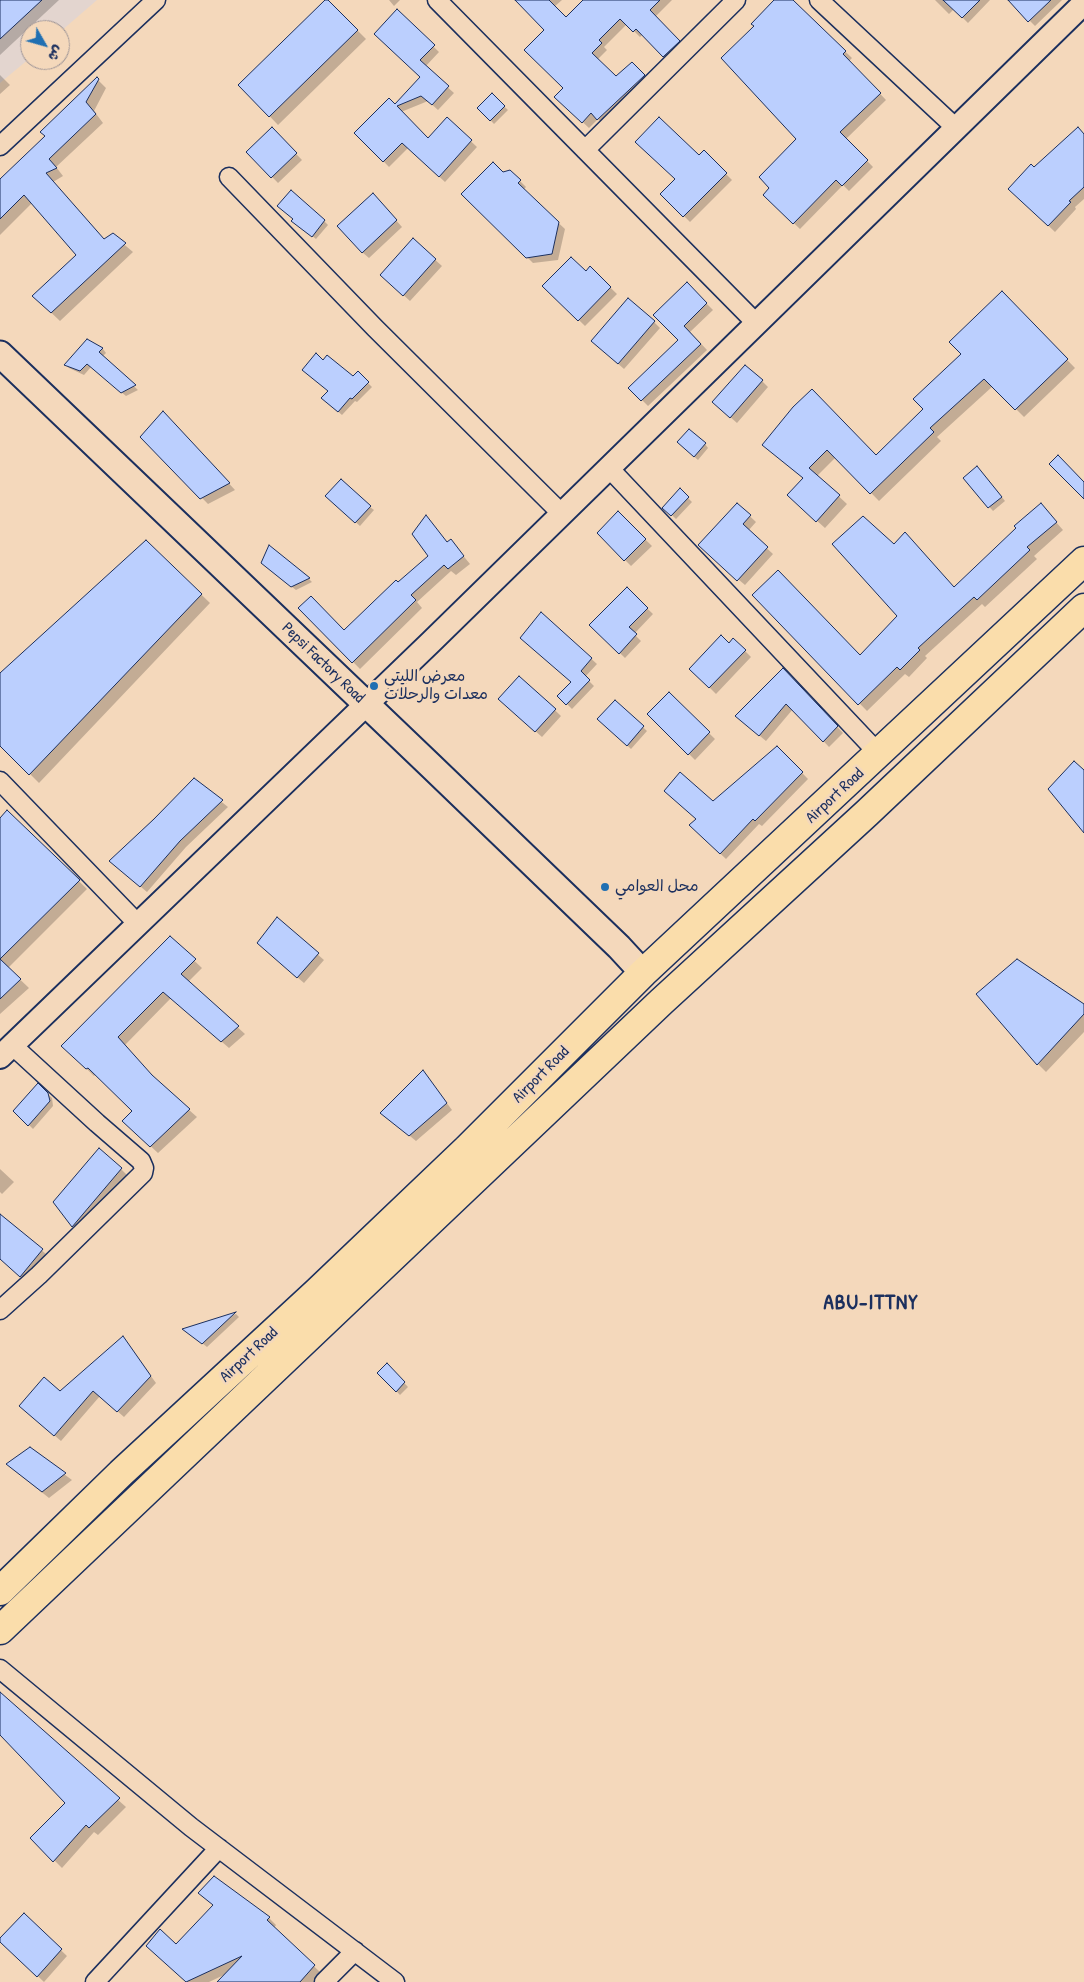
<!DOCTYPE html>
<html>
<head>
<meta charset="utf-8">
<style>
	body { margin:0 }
	#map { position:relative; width:1084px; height:1982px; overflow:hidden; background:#f4d8bb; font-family:"Patrick Hand","Playpen Sans Arabic",sans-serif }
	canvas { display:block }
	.north { position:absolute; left:20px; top:20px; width:50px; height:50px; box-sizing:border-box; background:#f4d8bb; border:1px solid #9d9496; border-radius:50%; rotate:128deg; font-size:14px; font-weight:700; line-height:20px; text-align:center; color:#1b2f5e }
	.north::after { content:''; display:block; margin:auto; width:18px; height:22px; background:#1f6fb2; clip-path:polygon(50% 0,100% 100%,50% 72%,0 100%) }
</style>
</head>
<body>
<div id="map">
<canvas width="1084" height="1982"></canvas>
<div class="north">ش</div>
</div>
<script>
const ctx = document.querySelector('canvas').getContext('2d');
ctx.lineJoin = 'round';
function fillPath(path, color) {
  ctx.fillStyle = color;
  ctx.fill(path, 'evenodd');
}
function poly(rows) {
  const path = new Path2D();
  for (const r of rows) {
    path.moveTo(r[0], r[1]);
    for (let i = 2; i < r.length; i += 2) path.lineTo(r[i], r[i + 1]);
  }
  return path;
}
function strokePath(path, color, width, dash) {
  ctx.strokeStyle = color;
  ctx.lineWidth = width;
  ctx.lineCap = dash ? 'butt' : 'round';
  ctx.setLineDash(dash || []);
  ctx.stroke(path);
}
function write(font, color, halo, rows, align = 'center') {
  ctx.font = font + ' "Patrick Hand","Playpen Sans Arabic",sans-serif';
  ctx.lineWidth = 5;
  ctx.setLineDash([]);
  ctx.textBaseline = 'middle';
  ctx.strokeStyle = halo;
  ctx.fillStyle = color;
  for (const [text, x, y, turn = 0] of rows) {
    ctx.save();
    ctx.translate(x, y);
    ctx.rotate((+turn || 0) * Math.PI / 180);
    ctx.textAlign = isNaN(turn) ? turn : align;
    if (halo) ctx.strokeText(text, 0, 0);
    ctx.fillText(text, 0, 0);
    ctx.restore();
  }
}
const built = poly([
	[0,0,97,0,60,32,60,30,30,30,30,58,0,83]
]);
const shadow = poly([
	[0,0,59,0,0,55],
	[327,0,366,39,278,125,240,85],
	[389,0,400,0,394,6],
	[517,0,562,0,554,7,566,19,585,0,672,0,655,17,685,48,670,62,643,34,640,37,627,24,604,47,607,50,597,60,616,78,638,69,650,82,604,125,598,119,589,128,556,97,564,88,546,30],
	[775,0,791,0,852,58,849,61,886,100,846,139,873,167,849,191,843,185,800,229,764,195,771,188,797,139,756,26],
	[935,0,990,0,968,23,954,9,949,14],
	[1009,0,1062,0,1035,26],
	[397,11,439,52,425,67,454,93,438,110,428,101,401,112,428,139,447,119,477,147,445,182,408,148,389,167,356,133,395,106,421,77],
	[0,75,10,85,0,94],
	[97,79,106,88,94,111,103,123,56,167,63,176,53,182,104,240,113,235,133,252,60,321,42,304,78,255,32,203,0,235,0,181,46,137],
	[492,95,508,110,494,124,479,108],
	[272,129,302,160,278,183,248,152],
	[1084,135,1084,199,1075,207,1076,209,1055,232,1010,189,1034,169],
	[704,152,732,180,690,222,662,194],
	[510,171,526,187,523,190,565,229,558,260,533,263,463,194],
	[379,201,402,227,369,258,362,252],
	[294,219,324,221,328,225,316,239,297,224],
	[413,240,442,266,410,301,388,281],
	[590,268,617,294,585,326,544,286,586,273],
	[687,284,713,310,690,332,707,350,648,406,630,388,680,340],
	[1002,293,1075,368,1024,417,993,386,937,437,941,441,879,501,836,457,817,476,847,504,825,528,797,503,804,479,764,445,793,408,876,456,924,409],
	[654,322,660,328,624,369,599,347],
	[88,341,103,349,106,353,102,357,138,390,126,396,91,367,84,375,69,368,65,364],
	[323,362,353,378,358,373,372,387,357,402,355,401,342,415,327,402,329,391],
	[762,381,768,387,737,423,720,408],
	[169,418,235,490,208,504,142,437],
	[705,444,708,448,698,460,682,446],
	[981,471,1005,501,993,511,964,478],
	[680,490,692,502,676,519,664,507],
	[331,500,370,507,374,510,360,526],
	[737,504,756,522,748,531,773,554,745,585,706,552],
	[618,513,652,546,631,566,598,533],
	[1048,513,1063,530,1034,556,1037,559,985,607,982,604,925,656,927,658,909,677,905,674,867,711,754,595,860,656,899,616,894,546,955,588,1018,528],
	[426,517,448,543,451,541,470,564,456,575,451,571,417,602,422,608,360,669,300,608,344,632,430,556],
	[146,541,210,603,39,783,0,744,0,675],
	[269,547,309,579,312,582,296,590,266,567],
	[627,589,653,614,634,634,641,641,625,658,591,625],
	[542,614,597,664,585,677,594,686,572,709,559,696,572,682],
	[734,640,751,657,716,694,691,669],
	[783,670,843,733,829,747,793,709,766,741,743,722],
	[520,677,561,716,542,737,506,705],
	[669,694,715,739,695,760,649,714],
	[615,701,647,731,631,749,599,719],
	[777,747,808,779,762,826,759,824,726,859,690,825,713,803],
	[194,780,228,807,186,847,147,892,110,861],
	[7,812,87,889,8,968,29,988,0,1014,0,819],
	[277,919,324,960,304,983,264,949],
	[170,938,202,968,188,982,245,1034,229,1048,171,998,125,1045,155,1080,197,1117,158,1153,131,1128,134,1111,96,1074,94,1076,63,1046],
	[1084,1006,1084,1032,1046,1072,1038,1064],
	[423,1071,452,1110,416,1141,382,1113],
	[38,1085,52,1098,53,1106,33,1129,15,1111],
	[0,1169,14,1182,2,1194,0,1192],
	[121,1169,127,1175,79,1232,55,1202],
	[0,1215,46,1254,25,1280,0,1256],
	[236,1314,239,1317,207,1347,184,1329],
	[123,1338,156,1383,124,1417,100,1396,61,1441,27,1412,60,1393],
	[387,1365,408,1387,400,1395,379,1373],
	[30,1449,72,1480,49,1498,14,1470],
	[0,1695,126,1807,98,1835,94,1832,62,1868,32,1838,67,1804,0,1733],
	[200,1893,269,1918,276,1925,274,1928,321,1973,314,1982,219,1982,226,1974,209,1982,187,1982,156,1954,176,1946,214,1906],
	[24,1915,67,1956,44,1982,0,1940]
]);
const building = poly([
	[0,0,42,0,0,39,0,0],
	[325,0,328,0,358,30,269,117,238,85,325,0],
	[515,0,549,0,566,17,583,0,660,0,650,10,680,41,663,57,636,29,633,32,620,19,599,40,602,43,592,53,616,76,632,62,645,75,597,120,591,113,582,123,554,97,563,88,524,50,544,30,515,0],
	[774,0,793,0,846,51,843,54,881,93,840,132,868,160,842,186,836,180,793,224,763,195,769,188,759,177,796,139,721,58,754,26,751,24,774,0],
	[943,0,980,0,962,18,943,0],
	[1008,0,1051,0,1028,22,1008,0],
	[397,9,435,45,420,60,449,86,432,105,421,96,397,106,428,138,447,117,472,140,439,177,402,143,383,162,354,133,389,98,395,104,420,77,374,34,397,9],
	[97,77,99,79,86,102,96,114,49,159,57,168,46,173,104,239,113,233,126,243,51,313,32,296,76,255,24,195,0,219,0,179,45,136,40,132,97,77],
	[492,93,505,106,490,121,477,108,492,93],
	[659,117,699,155,704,150,727,173,683,217,660,194,675,179,635,142,659,117],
	[272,127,297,153,271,178,246,152,272,127],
	[1078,127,1084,134,1084,187,1069,201,1071,202,1048,226,1008,189,1031,164,1034,167,1078,127],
	[493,162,503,172,510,170,521,180,518,183,559,222,552,254,526,258,461,194,493,162],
	[291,190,325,220,312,237,291,221,293,219,277,206,291,190],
	[373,193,397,220,362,253,337,226,373,193],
	[413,238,436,259,403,296,380,275,413,238],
	[571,257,586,271,590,266,611,287,578,321,542,286,571,257],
	[687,282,707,303,684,326,701,344,641,401,628,388,678,340,653,315,687,282],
	[1002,291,1068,359,1015,410,984,379,930,428,934,432,870,494,827,450,809,468,840,495,816,522,787,495,803,478,762,445,793,407,812,389,876,455,923,409,913,399,961,354,949,342,1002,291],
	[628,298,655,321,618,364,591,341,628,298],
	[87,339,103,348,99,352,136,385,121,393,87,364,80,371,64,365,87,339],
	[316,353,323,360,327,355,353,376,358,371,369,382,352,399,350,398,338,412,321,398,328,391,302,370,316,353],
	[745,365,763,380,730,418,712,402,745,365],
	[163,411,230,483,200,499,140,437,163,411],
	[689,429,706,443,694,457,677,442,689,429],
	[1058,455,1084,482,1084,499,1049,464,1058,455],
	[977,466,1002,497,988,508,963,478,977,466],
	[341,479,371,506,355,523,325,496,341,479],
	[680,488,689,497,671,516,662,508,680,488],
	[737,503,751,515,743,524,768,547,737,581,698,545,737,503],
	[1041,503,1057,522,1027,547,1030,550,977,600,974,597,918,648,920,650,900,670,897,667,858,705,752,595,778,570,860,655,897,616,832,544,863,516,894,544,905,532,954,587,1016,528,1014,526,1041,503],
	[618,511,646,539,624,561,597,533,618,511],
	[426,515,447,542,451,539,464,556,448,569,444,565,411,595,416,600,352,663,298,608,311,596,344,630,396,580,398,582,428,556,412,534,426,515],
	[146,540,202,594,29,775,0,746,0,673,146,540],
	[269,545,310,578,291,587,261,563,269,545],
	[627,587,648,608,629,627,637,634,619,654,589,625,627,587],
	[541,612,592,658,581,671,590,680,566,705,557,696,571,682,520,638,541,612],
	[721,635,729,643,733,638,746,650,709,688,689,669,721,635],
	[783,668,838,726,823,742,786,704,759,736,735,716,783,668],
	[519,676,556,709,535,732,498,699,519,676],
	[669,692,710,732,688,755,647,714,669,692],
	[615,700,644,726,627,746,597,719,615,700],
	[777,746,803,772,755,821,753,819,720,854,689,825,696,819,664,791,680,772,713,801,777,746],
	[1074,761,1084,770,1084,833,1048,789,1074,761],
	[194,778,223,800,180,841,140,887,109,861,154,819,194,778],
	[7,810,80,880,0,959,21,979,0,999,0,818,7,810],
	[277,917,319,953,297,978,257,943,277,917],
	[170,936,196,959,181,974,239,1026,221,1042,163,992,118,1037,152,1075,190,1109,150,1147,122,1121,132,1111,88,1068,86,1069,61,1046,170,936],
	[1017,959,1084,1004,1084,1014,1037,1065,976,994,1017,959],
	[423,1070,447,1103,409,1136,380,1113,423,1070],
	[38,1083,48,1093,50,1101,28,1126,13,1111,38,1083],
	[99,1148,122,1168,72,1227,53,1202,99,1148],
	[0,1214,43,1249,20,1277,0,1259,0,1214],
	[236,1312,202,1344,182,1329,236,1312],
	[123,1336,151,1376,117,1412,93,1391,54,1436,19,1406,44,1377,60,1391,123,1336],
	[387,1363,405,1382,396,1392,377,1373,387,1363],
	[30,1447,66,1473,42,1492,6,1464,30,1447],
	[0,1692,120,1798,89,1828,86,1825,53,1862,30,1838,65,1803,0,1735,0,1692],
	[214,1876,270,1917,267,1920,315,1965,300,1982,217,1982,242,1956,186,1982,146,1946,160,1929,176,1944,213,1905,198,1893,214,1876],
	[24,1913,62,1949,37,1977,0,1942,0,1938,24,1913]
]);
const minor = poly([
	[437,0,756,323],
	[819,0,956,128],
	[0,146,156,0],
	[585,150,736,0],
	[229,177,375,328,562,514],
	[609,468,879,754],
	[0,781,137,923],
	[0,1310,39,1275,143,1173,144,1168,141,1161,97,1123,12,1045],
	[0,1669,191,1827,395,1982],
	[95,1982,219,1848],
	[324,1982,355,1951]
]);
const tertiary = poly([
	[0,1057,431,642,1084,3]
]);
const secondary = poly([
	[0,354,431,766,619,947,643,973]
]);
const trunk = poly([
	[0,1591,121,1473,317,1292,467,1149,643,973,1084,561],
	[0,1630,661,1002,867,813,1084,608]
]);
const markers = [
	[374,686,5,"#1f6fb2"],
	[605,887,5,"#1f6fb2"]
];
const streetNames = [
	["Pepsi Factory Road",323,663,44],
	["Airport Road",835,796,-43],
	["Airport Road",541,1075,-45],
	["Airport Road",249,1355,-43]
];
const poiNames = [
	["معرض الليتي",384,677],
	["معدات والرحلات",384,695],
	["محل العوامي",615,887]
];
const districtNames = [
	["ABU-ITTNY",871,1303]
];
fillPath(built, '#e3d5cf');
fillPath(shadow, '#0003');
fillPath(building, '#bbcffe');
strokePath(building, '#1b2f5e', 1);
strokePath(minor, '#1b2f5e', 21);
strokePath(tertiary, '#1b2f5e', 26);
strokePath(secondary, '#1b2f5e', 29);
strokePath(trunk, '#1b2f5e', 31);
strokePath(minor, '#f4d8bb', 18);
strokePath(tertiary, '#f4d8bb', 22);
strokePath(secondary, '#f4d8bb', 25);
strokePath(trunk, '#faddab', 28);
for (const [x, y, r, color] of markers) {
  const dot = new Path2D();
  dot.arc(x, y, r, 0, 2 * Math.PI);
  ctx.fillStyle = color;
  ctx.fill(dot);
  strokePath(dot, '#f4d8bb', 2);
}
write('16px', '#1b2f5e', '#f4d8bb', streetNames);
write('16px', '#1b2f5e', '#f4d8bb', poiNames, 'left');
ctx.letterSpacing = '1px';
write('bold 21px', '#1b2f5e', '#f4d8bb', districtNames);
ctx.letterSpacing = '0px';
</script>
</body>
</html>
